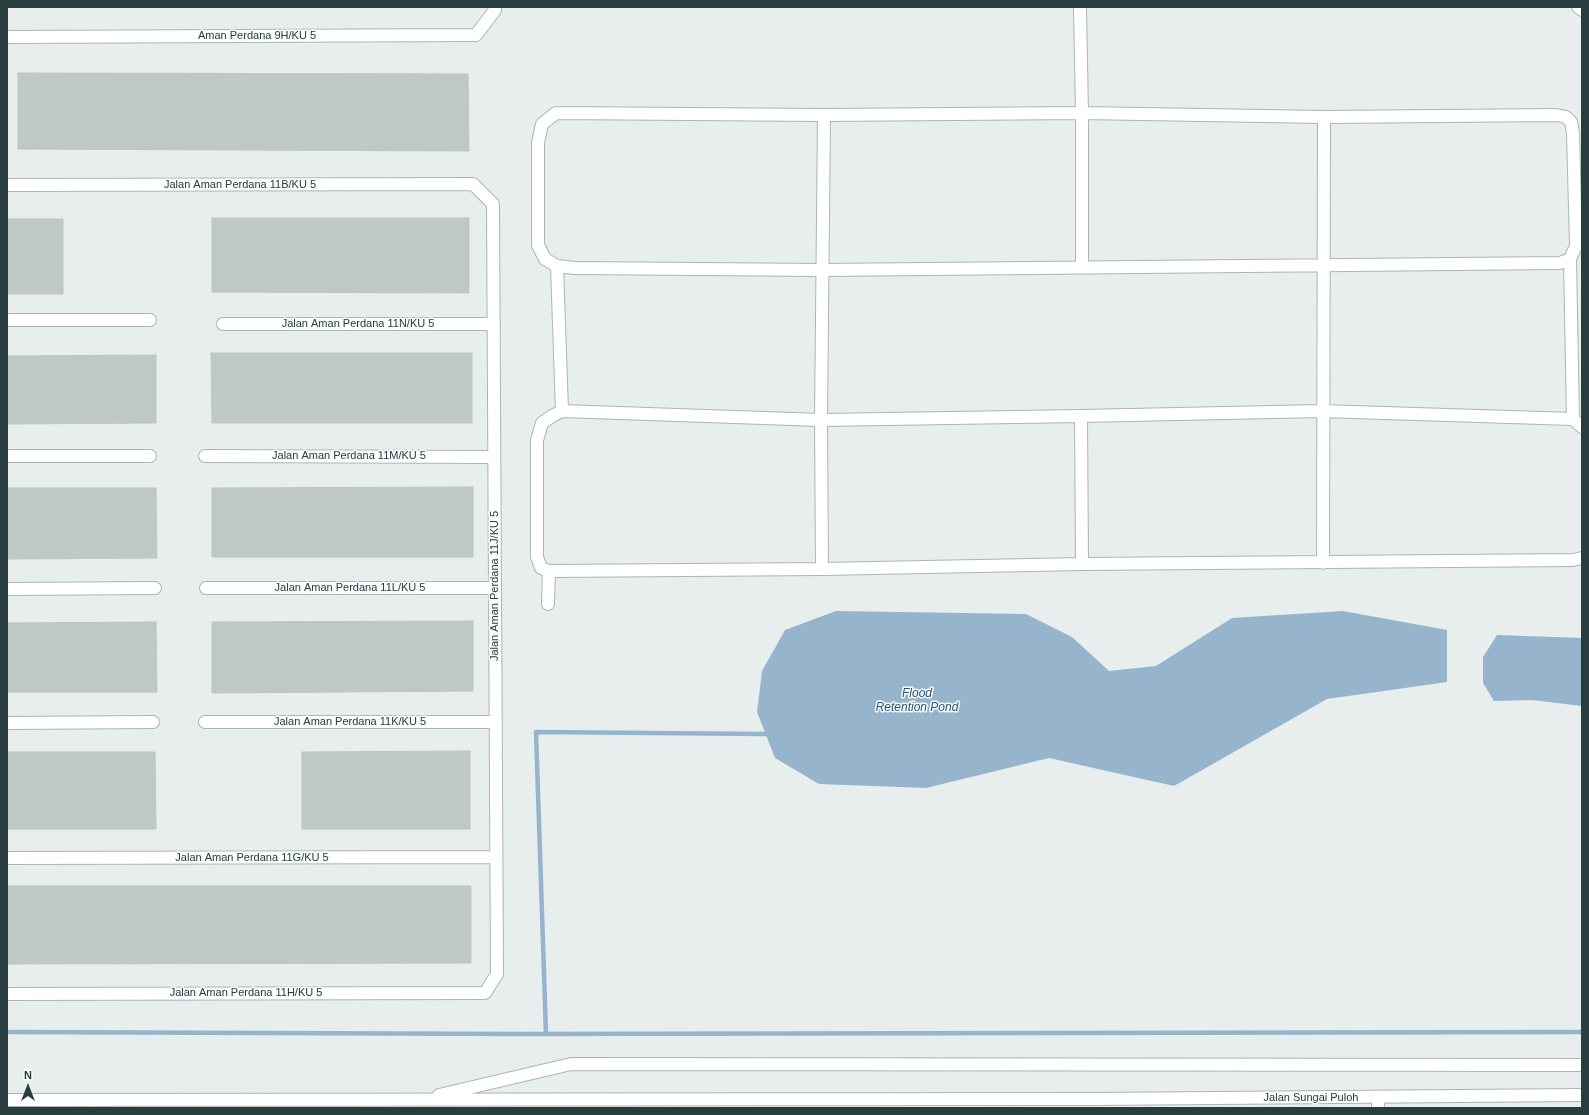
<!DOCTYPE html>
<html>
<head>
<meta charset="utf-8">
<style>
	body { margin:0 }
	#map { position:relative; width:1589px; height:1115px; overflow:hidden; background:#e7eeed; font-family:Helvetica,sans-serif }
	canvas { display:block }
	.frame { position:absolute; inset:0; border:8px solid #283e3e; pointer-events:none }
	.north { position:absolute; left:8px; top:1067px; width:40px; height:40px; -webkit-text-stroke:3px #f7fbfa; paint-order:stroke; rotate:0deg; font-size:11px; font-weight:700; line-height:16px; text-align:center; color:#283e3e }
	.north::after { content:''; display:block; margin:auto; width:14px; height:18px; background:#283e3e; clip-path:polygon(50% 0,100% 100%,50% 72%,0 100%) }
</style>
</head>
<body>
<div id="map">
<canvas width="1589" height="1115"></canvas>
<div class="frame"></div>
<div class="north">N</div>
</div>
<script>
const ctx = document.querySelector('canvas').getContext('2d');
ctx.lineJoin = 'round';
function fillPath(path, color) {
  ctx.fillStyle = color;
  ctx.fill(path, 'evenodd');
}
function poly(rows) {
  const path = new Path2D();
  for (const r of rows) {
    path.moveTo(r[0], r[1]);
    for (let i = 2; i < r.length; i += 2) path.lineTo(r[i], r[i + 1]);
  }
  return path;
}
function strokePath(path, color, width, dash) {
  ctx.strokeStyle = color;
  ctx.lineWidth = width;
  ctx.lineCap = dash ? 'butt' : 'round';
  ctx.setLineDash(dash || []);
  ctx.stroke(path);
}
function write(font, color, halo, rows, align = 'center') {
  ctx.font = font + ' Helvetica,sans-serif';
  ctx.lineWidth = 3;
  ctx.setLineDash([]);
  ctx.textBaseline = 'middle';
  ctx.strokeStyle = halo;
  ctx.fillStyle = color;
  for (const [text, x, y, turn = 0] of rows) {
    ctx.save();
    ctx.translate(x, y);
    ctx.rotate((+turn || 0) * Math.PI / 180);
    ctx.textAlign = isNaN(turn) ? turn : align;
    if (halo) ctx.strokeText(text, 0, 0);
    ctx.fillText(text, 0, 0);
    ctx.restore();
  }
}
const water = poly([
	[836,611,1026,614,1072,637,1109,671,1156,666,1232,618,1343,611,1447,630,1447,682,1327,699,1174,786,1049,758,926,788,819,784,775,758,757,712,762,671,785,630],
	[1497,635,1582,638,1582,706,1532,700,1494,701,1483,683,1483,657]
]);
const stream = poly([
	[7,1032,521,1034,1582,1032],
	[546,1034,536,732,766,734]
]);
const building = poly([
	[18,73,468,74,469,151,18,149,18,73],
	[212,218,469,218,469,293,212,292,212,218],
	[7,219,63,219,63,294,7,294,7,219],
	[211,353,472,353,472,423,212,423,211,353],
	[156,355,156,423,7,424,7,356,156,355],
	[473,487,473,557,212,557,212,488,473,487],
	[7,488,156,488,157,558,7,559,7,488],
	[473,621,473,691,212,693,212,622,473,621],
	[156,622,157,692,7,692,7,623,156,622],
	[470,751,470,829,302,829,302,752,470,751],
	[7,752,155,752,156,829,7,829,7,752],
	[7,886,471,886,471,963,7,964,7,886]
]);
const minor = poly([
	[1080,7,1082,113,1082,268],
	[7,37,476,35,495,10,495,7],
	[556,113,824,115,1082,113,1324,117,1557,115,1566,117,1571,122,1573,133,1576,246,1570,259,1560,263,822,270,575,268,557,266,545,259,538,245,538,143,542,124,556,113],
	[7,185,473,184,493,204,497,974,485,993,7,994],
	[1570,259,1573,419],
	[557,266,562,411],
	[7,320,150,320],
	[223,324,494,324],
	[1081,416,1082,564],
	[1582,427,1573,419,1322,411,1081,416,821,420,562,411,552,416,542,423,537,440,537,557,541,568,549,571,822,569,1082,564,1573,560,1582,558],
	[7,456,150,456],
	[205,456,494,457],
	[1323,563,1324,117],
	[822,569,821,420,824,115],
	[206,588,495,588],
	[7,589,155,588],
	[548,604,549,571],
	[205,722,495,722],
	[7,723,153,722],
	[7,858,496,857],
	[1378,1097,1378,1108]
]);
const tertiary = poly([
	[1578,7,1582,10],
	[439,1095,571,1064,1582,1065],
	[7,1100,1093,1099,1582,1095]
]);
const streetNames = [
	["Aman Perdana 9H/KU 5",257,36],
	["Jalan Aman Perdana 11B/KU 5",240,185],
	["Jalan Aman Perdana 11N/KU 5",358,324],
	["Jalan Aman Perdana 11M/KU 5",349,456],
	["Jalan Aman Perdana 11J/KU 5",495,586,-90],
	["Jalan Aman Perdana 11L/KU 5",350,588],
	["Jalan Aman Perdana 11K/KU 5",350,722],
	["Jalan Aman Perdana 11G/KU 5",252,858],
	["Jalan Aman Perdana 11H/KU 5",246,993],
	["Jalan Sungai Puloh",1311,1098]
];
const waterNames = [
	["Flood",917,694],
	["Retention Pond",917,708]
];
fillPath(water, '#96b4cc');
strokePath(stream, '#96b4cc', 4.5);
fillPath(building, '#bdc8c7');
strokePath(building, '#bac7c5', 1);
strokePath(minor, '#aab6b5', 14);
strokePath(tertiary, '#aab6b5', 14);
strokePath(minor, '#fff', 12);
strokePath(tertiary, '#fff', 12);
write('11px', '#283e3e', '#f7fbfa', streetNames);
write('italic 12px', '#285274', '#f7fbfa', waterNames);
</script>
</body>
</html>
